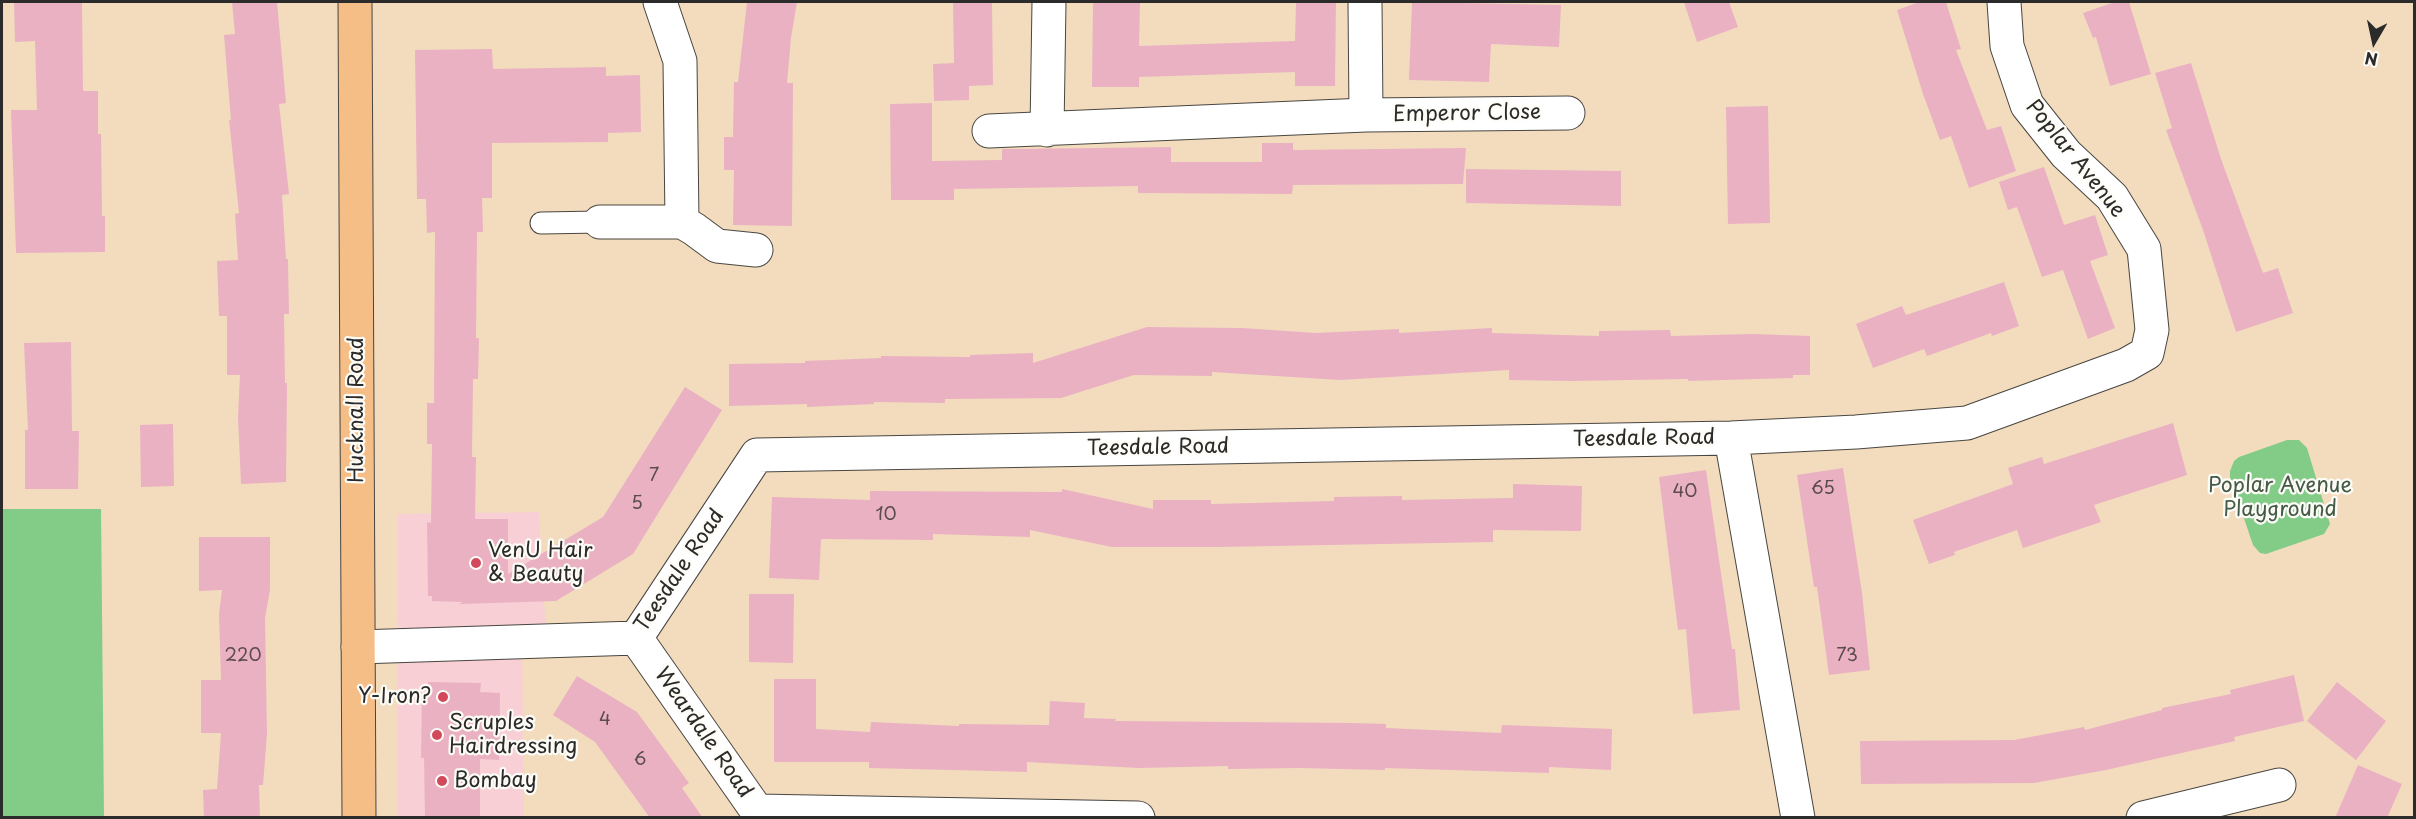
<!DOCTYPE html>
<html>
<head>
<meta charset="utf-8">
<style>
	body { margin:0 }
	#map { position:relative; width:2416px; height:819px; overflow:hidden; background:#f2dcbd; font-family:"Playpen Sans",sans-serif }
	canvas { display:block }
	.frame { position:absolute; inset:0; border:3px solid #2b2b2b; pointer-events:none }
	.north { position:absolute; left:2344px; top:12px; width:60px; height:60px; -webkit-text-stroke:4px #fdfcf7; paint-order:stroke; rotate:189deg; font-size:16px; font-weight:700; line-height:24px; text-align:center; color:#2b2b2b }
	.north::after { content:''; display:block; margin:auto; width:21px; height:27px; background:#2b2b2b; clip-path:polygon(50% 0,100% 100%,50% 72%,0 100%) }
</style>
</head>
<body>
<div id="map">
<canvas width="2416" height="819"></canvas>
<div class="frame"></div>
<div class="north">N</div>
</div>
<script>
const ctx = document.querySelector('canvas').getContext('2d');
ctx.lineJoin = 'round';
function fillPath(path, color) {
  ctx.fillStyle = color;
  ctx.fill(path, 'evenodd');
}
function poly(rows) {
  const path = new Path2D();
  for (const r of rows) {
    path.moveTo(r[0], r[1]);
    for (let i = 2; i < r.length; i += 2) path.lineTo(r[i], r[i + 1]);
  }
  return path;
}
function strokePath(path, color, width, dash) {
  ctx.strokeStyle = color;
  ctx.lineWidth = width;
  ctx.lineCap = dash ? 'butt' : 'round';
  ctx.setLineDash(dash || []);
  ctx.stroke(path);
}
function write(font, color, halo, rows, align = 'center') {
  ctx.font = font + ' "Playpen Sans",sans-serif';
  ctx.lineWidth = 4.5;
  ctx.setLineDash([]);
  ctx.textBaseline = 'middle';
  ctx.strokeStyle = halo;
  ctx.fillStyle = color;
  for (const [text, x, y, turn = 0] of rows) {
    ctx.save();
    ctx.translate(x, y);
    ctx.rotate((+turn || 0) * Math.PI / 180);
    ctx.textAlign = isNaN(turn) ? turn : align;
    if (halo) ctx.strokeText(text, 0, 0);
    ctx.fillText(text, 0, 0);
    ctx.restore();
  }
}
const built = poly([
	[539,512,546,637,522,638,524,817,397,818,398,514]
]);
const green = poly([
	[2287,440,2299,440,2307,448,2330,524,2324,534,2266,554,2260,553,2253,545,2230,477,2230,471,2234,461,2239,457],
	[2,509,101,509,104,817,2,817]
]);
const building = poly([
	[14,2,82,2,83,91,98,91,98,134,101,134,102,216,105,216,105,252,16,253,11,110,37,110,35,41,15,42],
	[232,2,277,2,286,103,279,104,289,194,282,195,286,259,288,259,289,314,284,314,285,383,287,383,286,482,241,484,238,417,240,375,227,375,227,316,219,316,217,261,238,260,235,214,239,213,229,120,231,120,224,35,235,34],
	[747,2,797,2,791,38,787,83,793,83,792,226,733,225,734,170,724,170,724,137,733,137,734,82,738,82],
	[953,2,992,2,993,85,969,86,969,100,934,101,933,64,954,63],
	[1093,2,1140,2,1139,46,1295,41,1296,2,1336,2,1335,86,1295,86,1295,72,1139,77,1139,87,1092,87],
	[1412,2,1561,5,1559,47,1491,44,1489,82,1409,80],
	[1684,2,1729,2,1738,27,1697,42],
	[1919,2,1946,2,1961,49,1956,50,1987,130,2001,126,2016,171,1969,188,1951,136,1940,140,1923,94,1897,10],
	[2115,2,2129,2,2151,74,2110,86,2096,37,2093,38,2083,13],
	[492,49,493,69,606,67,606,76,640,75,641,132,608,133,608,142,492,143,492,198,482,198,483,232,477,232,476,338,479,338,478,379,473,379,472,457,476,457,475,519,508,519,508,574,603,517,685,387,722,410,633,554,556,601,459,604,463,602,432,601,432,596,428,596,427,522,431,523,432,444,427,444,427,403,434,403,435,232,427,233,426,199,417,199,415,50],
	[2191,63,2221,159,2263,273,2278,268,2293,313,2236,332,2203,230,2166,130,2172,128,2155,73],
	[932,103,932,161,1002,160,1002,149,1017,149,1171,147,1171,162,1262,162,1262,143,1293,143,1293,150,1466,148,1463,184,1293,185,1292,194,1138,193,1138,186,954,189,954,200,891,200,890,104],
	[1768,106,1770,223,1728,224,1726,107],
	[2044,167,2064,225,2095,215,2108,255,2090,261,2115,328,2088,339,2063,270,2042,277,2017,207,2008,210,1999,182],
	[1466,169,1621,171,1621,206,1466,203],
	[2004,282,2019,326,1992,336,1991,333,1927,356,1924,349,1873,368,1856,324,1902,306,1906,315],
	[1147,327,1242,328,1316,333,1399,329,1399,333,1492,328,1492,333,1599,336,1599,331,1670,330,1671,336,1752,334,1810,336,1810,375,1793,375,1793,378,1688,381,1688,379,1572,381,1509,380,1509,370,1340,380,1212,372,1212,376,1134,375,1061,398,945,399,945,403,874,402,874,404,807,407,807,404,729,406,729,364,805,363,805,361,881,358,881,356,970,357,970,355,1033,353,1033,363],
	[71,342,72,431,79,431,78,489,25,489,25,430,28,430,24,343],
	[2173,423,2187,475,2094,505,2101,522,2023,548,2017,530,1954,552,1955,555,1929,564,1913,520,2013,484,2008,468,2042,457,2044,464],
	[173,424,174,486,141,487,140,425],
	[1843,468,1862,593,1870,670,1829,675,1817,587,1814,587,1797,475],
	[1706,470,1732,649,1735,649,1740,710,1693,714,1686,629,1678,630,1659,477],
	[1513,484,1582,486,1581,531,1493,530,1493,542,1220,547,1112,547,1030,530,1030,537,933,534,933,540,821,539,819,580,769,578,772,497,870,500,870,491,1062,492,1062,489,1153,509,1153,500,1211,500,1211,504,1334,501,1334,497,1402,496,1402,500,1513,498],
	[199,537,270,537,270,590,265,618,267,734,263,785,259,785,260,818,204,818,203,790,217,789,221,733,201,733,201,680,221,680,219,614,222,590,199,591],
	[749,594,794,594,793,663,749,662],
	[2294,675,2304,721,2234,737,2235,741,2106,770,2034,783,1861,784,1860,741,2014,740,2084,727,2085,730,2162,710,2162,708,2231,694,2230,690],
	[577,676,637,712,689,783,682,788,703,818,650,818,595,742,553,715],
	[774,679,816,679,816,729,870,732,871,722,959,726,959,724,1049,725,1050,701,1085,703,1084,718,1116,719,1115,721,1353,723,1386,724,1386,728,1501,733,1502,725,1612,729,1611,770,1549,767,1549,773,1385,768,1385,770,1298,768,1228,769,1228,766,1138,768,1027,762,1027,772,992,771,869,768,869,762,774,762],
	[428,682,481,683,480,692,500,693,499,760,480,759,480,818,425,818,424,758,421,758,422,694,427,694],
	[2337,682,2386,721,2356,760,2307,721],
	[2358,765,2402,784,2387,818,2335,818]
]);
const lane = poly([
	[541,223,600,222]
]);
const street = poly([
	[660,2,680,61,682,222],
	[1365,2,1366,115],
	[1047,130,1049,2],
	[989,131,1366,115,1568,113],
	[600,222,682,222,694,229,717,246,756,250],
	[1731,438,1798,818],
	[636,638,757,811,1138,818],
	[358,647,636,638,757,455,1731,438,1856,432,1967,423,2126,365,2147,353,2152,330,2144,249,2112,197,2066,154,2027,105,2007,46,2004,2],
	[2143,818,2279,785]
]);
const primary = poly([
	[355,2,359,818]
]);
const markers = [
	[476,563,6,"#d1495b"],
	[443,697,6,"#d1495b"],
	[437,735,6,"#d1495b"],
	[442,781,6,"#d1495b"]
];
const numberNames = [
	["7",654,476],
	["65",1823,489],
	["40",1685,492],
	["5",637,504],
	["10",886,515],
	["220",243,656],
	["73",1847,656],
	["4",605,720],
	["6",640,760]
];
const streetNames = [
	["Emperor Close",1467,114,-1],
	["Poplar Avenue",2075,159,51],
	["Hucknall Road",357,410,-90],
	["Teesdale Road",1644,439,-1],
	["Teesdale Road",1158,448,-1],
	["Teesdale Road",680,571,-56],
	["Weardale Road",703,733,55]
];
const parkNames = [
	["Poplar Avenue",2280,486],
	["Playground",2280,510]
];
const poiNames = [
	["VenU Hair",488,551],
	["& Beauty",488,575],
	["Y-Iron?",431,697,"right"],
	["Scruples",449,723],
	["Hairdressing",449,747],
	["Bombay",454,781]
];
fillPath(built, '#f7cfd5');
fillPath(green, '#82cc88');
fillPath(building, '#eab1c3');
strokePath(lane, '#494641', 23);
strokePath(street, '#494641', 35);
strokePath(primary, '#494641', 35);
strokePath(lane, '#fff', 21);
strokePath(street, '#fff', 33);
strokePath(primary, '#f6be87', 33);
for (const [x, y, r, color] of markers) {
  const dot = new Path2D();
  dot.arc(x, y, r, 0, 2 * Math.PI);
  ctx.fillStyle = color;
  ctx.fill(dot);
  strokePath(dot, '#fdfcf7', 2);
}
write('18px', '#5b4c51', null, numberNames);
write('21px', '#2b2b2b', '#fdfcf7', streetNames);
write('21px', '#455b47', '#fdfcf7', parkNames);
write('21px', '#2b2b2b', '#fdfcf7', poiNames, 'left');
</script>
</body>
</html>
